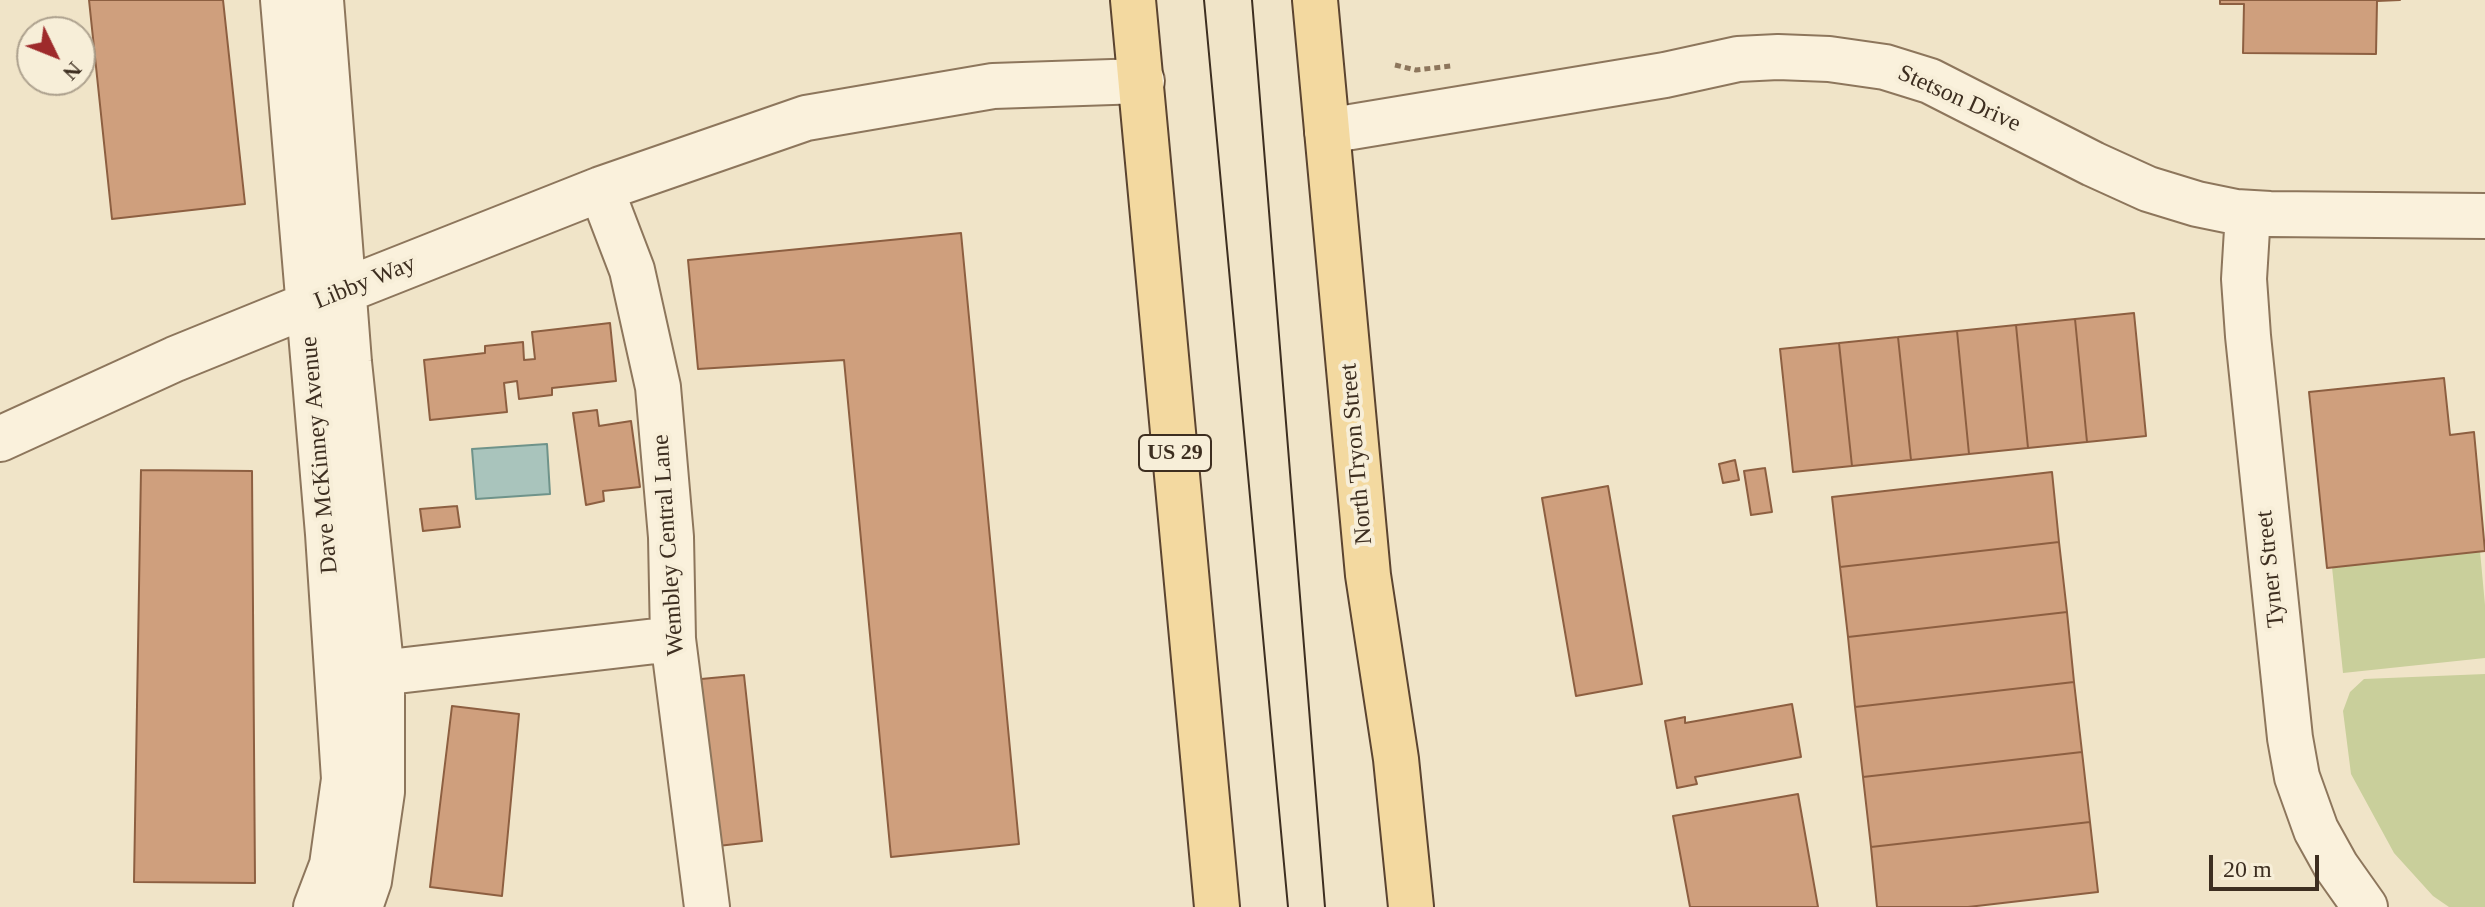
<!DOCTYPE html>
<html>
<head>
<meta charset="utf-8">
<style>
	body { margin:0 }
	#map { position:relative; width:2485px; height:907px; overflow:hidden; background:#f0e4c8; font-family:Georgia,serif }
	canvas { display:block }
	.north { position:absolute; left:16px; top:16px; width:80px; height:80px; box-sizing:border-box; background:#f7eed8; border:2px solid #ada18e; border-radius:50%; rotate:133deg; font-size:22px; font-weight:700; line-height:32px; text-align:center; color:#3d2e20 }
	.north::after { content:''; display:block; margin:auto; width:28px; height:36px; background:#9e2a2b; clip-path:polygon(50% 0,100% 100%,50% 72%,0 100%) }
	.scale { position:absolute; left:2209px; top:855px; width:110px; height:36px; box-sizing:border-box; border:4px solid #3d2e20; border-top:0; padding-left:10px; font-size:24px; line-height:28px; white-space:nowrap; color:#3d2e20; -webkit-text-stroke:6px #f7eed8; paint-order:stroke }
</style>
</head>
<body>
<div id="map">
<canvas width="2485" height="907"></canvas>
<div class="north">N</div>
<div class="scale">20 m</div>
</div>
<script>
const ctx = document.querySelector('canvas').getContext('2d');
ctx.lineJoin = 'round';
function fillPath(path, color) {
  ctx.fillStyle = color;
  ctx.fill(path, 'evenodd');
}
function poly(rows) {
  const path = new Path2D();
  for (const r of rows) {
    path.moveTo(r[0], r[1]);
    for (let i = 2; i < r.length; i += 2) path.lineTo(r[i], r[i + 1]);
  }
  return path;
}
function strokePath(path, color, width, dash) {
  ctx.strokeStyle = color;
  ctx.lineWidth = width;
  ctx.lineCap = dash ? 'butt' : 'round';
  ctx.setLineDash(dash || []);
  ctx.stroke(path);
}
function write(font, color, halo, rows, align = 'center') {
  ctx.font = font + ' Georgia,serif';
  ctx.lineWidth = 8;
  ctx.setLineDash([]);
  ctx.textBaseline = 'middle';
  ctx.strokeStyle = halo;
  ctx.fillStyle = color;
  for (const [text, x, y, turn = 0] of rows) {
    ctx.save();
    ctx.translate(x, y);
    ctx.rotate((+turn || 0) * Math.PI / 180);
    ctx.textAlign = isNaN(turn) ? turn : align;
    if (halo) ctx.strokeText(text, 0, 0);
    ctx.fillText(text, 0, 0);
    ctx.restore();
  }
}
const green = poly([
	[2480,551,2485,605,2485,658,2343,673,2332,567],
	[2485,674,2485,907,2449,907,2433,896,2394,853,2351,774,2343,711,2350,692,2364,679]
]);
const water = poly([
	[547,444,550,494,476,499,472,449,547,444]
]);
const building = poly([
	[89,0,223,0,245,204,112,219,89,0],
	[2220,0,2400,0,2377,1,2376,54,2243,53,2244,4,2220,4,2220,0],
	[961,233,1019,844,891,857,844,360,698,369,688,260,961,233],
	[2134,313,2146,436,2087,442,2075,319,2134,313],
	[2075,319,2087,442,2028,448,2016,325,2075,319],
	[610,323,616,381,552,388,552,395,519,399,517,381,504,383,507,412,430,420,424,360,485,353,485,346,523,342,524,360,535,359,532,332,610,323],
	[2016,325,2028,448,1969,454,1957,331,2016,325],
	[1957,331,1969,454,1911,460,1898,337,1957,331],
	[1898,337,1911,460,1852,466,1839,343,1898,337],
	[1839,343,1852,466,1793,472,1780,349,1839,343],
	[2444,378,2450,435,2474,432,2485,551,2327,568,2309,392,2444,378],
	[597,410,599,426,631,421,640,487,603,491,604,501,586,505,573,413,597,410],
	[1735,460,1739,480,1723,483,1719,464,1735,460],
	[1765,468,1772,512,1751,515,1744,471,1765,468],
	[141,470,252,471,255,883,134,882,141,470],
	[2052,472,2059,542,1840,567,1832,497,2052,472],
	[1608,486,1642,684,1576,696,1542,498,1608,486],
	[457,506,460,527,423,531,420,509,457,506],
	[2059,542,2067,612,1848,637,1840,567,2059,542],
	[2067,612,2074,682,1855,707,1848,637,2067,612],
	[744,675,762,841,718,846,701,679,744,675],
	[2074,682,2082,752,1863,777,1855,707,2074,682],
	[1792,704,1801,757,1695,777,1697,784,1677,788,1665,721,1685,717,1685,723,1792,704],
	[452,706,519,714,502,896,430,887,452,706],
	[2082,752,2090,822,1871,847,1863,777,2082,752],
	[1798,794,1818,907,1690,907,1673,816,1798,794],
	[2090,822,2098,892,1968,907,1877,907,1871,847,2090,822]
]);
const path = poly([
	[1395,65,1416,70,1451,66]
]);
const minor = poly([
	[283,0,328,534,344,779,332,865,316,907],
	[321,0,349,362,382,674,382,792,369,881,360,907],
	[1327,131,1665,75,1738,59,1778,57,1829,59,1885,67,1930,81,2093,164,2148,189,2197,204,2236,212,2270,214,2485,216],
	[601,189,632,270,658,387,671,537,673,639,707,907],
	[2248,213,2244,279,2248,336,2290,738,2297,777,2316,830,2336,866,2365,907],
	[0,439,175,359,308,305,601,189,806,118,993,86,1142,81],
	[354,676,673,639]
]);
const major = poly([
	[1133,0,1217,907],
	[1315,0,1368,575,1396,759,1411,907]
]);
const tram = poly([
	[1204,0,1288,907],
	[1252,0,1325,907]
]);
const shields = [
	[1175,453,72]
];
const shieldNames = [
	["US 29",1175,453]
];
const streetNames = [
	["Stetson Drive",1959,99,24],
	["Libby Way",365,283,-22],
	["North Tryon Street",1357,454,-95],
	["Dave McKinney Avenue",320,455,-95],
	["Wembley Central Lane",669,545,-94],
	["Tyner Street",2271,569,-96]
];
fillPath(green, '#c9cf9b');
fillPath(water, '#a9c4bc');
strokePath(water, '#6f938a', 2);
fillPath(building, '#cf9f7d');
strokePath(building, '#8d5f41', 2);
strokePath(minor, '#8d765c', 48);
strokePath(major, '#5b4430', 48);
strokePath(path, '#8d765c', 5, [6, 4]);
strokePath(minor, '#faf1dc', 44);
strokePath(major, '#f3d9a0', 44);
strokePath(tram, '#3d2e20', 2);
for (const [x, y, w] of shields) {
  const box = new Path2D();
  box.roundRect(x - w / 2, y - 18, w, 36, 6);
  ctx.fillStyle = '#f7eed8';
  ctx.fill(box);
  strokePath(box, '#3d2e20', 2);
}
write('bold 22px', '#3d2e20', null, shieldNames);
write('24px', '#3d2e20', '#f7eed8', streetNames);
</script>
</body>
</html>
